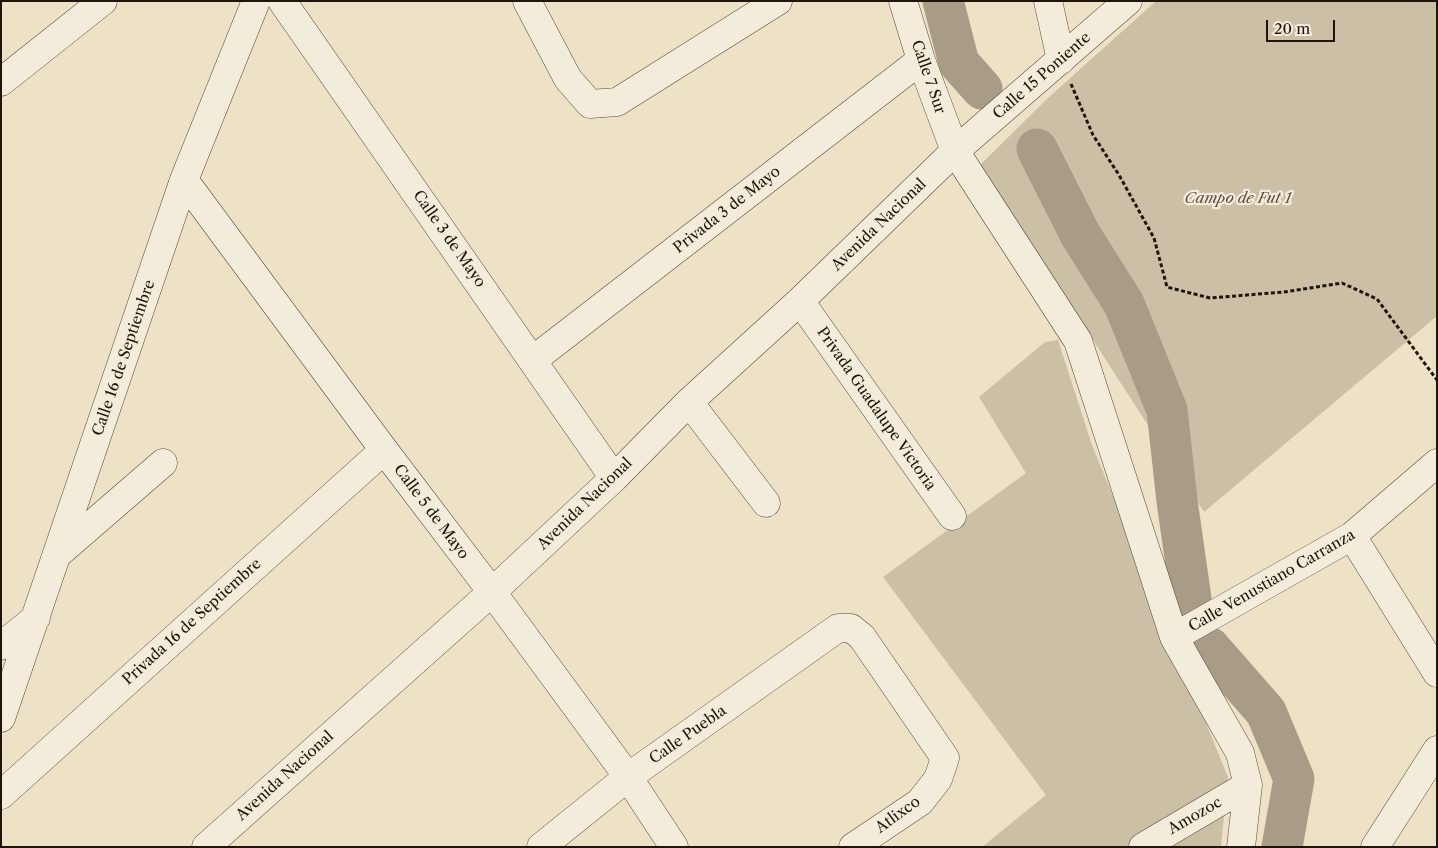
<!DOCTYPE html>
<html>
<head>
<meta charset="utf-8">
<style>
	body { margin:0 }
	#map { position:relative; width:1438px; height:848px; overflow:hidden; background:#eee2c6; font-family:"Libre Caslon Text",serif }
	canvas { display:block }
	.frame { position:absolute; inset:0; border:2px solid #1f150b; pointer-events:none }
	.scale { position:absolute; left:1266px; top:20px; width:69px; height:22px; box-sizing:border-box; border:2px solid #1f150b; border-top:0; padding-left:6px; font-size:15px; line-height:18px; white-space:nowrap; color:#1f150b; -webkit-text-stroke:4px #f4ecda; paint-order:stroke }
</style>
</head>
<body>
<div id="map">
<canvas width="1438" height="848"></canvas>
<div class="frame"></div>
<div class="scale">20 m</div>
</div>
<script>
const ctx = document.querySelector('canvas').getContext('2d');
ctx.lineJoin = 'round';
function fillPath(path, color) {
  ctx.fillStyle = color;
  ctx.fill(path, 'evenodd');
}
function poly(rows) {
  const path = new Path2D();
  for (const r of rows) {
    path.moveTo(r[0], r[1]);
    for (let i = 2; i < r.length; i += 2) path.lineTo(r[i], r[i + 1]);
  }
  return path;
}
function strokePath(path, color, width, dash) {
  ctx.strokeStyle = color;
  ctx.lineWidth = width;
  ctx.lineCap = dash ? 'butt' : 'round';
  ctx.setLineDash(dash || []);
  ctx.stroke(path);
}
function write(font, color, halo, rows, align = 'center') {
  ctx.font = font + ' "Libre Caslon Text",serif';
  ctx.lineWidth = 4.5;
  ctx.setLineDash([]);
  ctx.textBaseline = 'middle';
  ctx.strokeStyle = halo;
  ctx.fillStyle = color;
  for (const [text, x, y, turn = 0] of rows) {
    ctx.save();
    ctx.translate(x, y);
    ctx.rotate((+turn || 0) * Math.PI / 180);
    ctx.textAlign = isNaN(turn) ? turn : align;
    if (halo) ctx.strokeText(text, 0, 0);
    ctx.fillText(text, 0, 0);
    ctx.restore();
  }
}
const green = poly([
	[1156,1,1437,1,1437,316,1204,512,980,165,1048,98],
	[1058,340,1092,445,1228,777,1221,847,982,847,1046,795,883,577,1026,473,979,397,1045,342]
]);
const river = poly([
	[943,1,959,63,982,89],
	[1037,149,1080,234,1124,304,1167,410,1177,501,1191,599],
	[1210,648,1266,712,1294,779,1282,847]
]);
const path = poly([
	[1071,84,1093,135,1119,175,1154,238,1167,287,1210,298,1284,292,1342,283,1377,299,1437,380]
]);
const street = poly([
	[282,1,614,478],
	[527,1,568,79,590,104,617,102,778,1],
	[903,1,921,60,955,151,1078,341,1174,637,1240,753,1248,785,1241,847],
	[1048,1,1061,60],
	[1,82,103,1],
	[184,180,384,450,492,592,628,777,674,847],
	[800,301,952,516],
	[533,360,921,60],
	[689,402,766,503],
	[1352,536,1437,673],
	[59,553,163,463],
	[1174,637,1352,536,1437,463],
	[1,646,36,618],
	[1,718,184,180,256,1],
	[1,795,384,450],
	[206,847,492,592,614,478,689,402,800,301,955,151,1128,1],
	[541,847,628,777,838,628,851,628,862,637,945,758,938,779,920,802,853,847],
	[1143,847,1248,785],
	[1375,847,1437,750]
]);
const streetNames = [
	["Calle 15 Poniente",1042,76,-41],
	["Calle 7 Sur",928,77,71],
	["Privada 3 de Mayo",727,210,-38],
	["Avenida Nacional",879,225,-44],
	["Calle 3 de Mayo",449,239,55],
	["Calle 16 de Septiembre",124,358,-71],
	["Privada Guadalupe Victoria",876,409,55],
	["Avenida Nacional",585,504,-44],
	["Calle 5 de Mayo",431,512,53],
	["Calle Venustiano Carranza",1272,581,-30],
	["Privada 16 de Septiembre",192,622,-42],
	["Calle Puebla",688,735,-35],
	["Avenida Nacional",285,776,-42],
	["Atlixco",898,815,-36],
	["Amozoc",1195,816,-30]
];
const parkNames = [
	["Campo de Fut 1",1238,199]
];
fillPath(green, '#cbbfa6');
strokePath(river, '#a89c86', 41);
strokePath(street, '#53483a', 29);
strokePath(path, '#1f150b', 3, [4, 2.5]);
strokePath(street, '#f4ecda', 28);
write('15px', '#1f150b', '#f4ecda', streetNames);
write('italic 15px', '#5b5041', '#f4ecda', parkNames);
</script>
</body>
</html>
